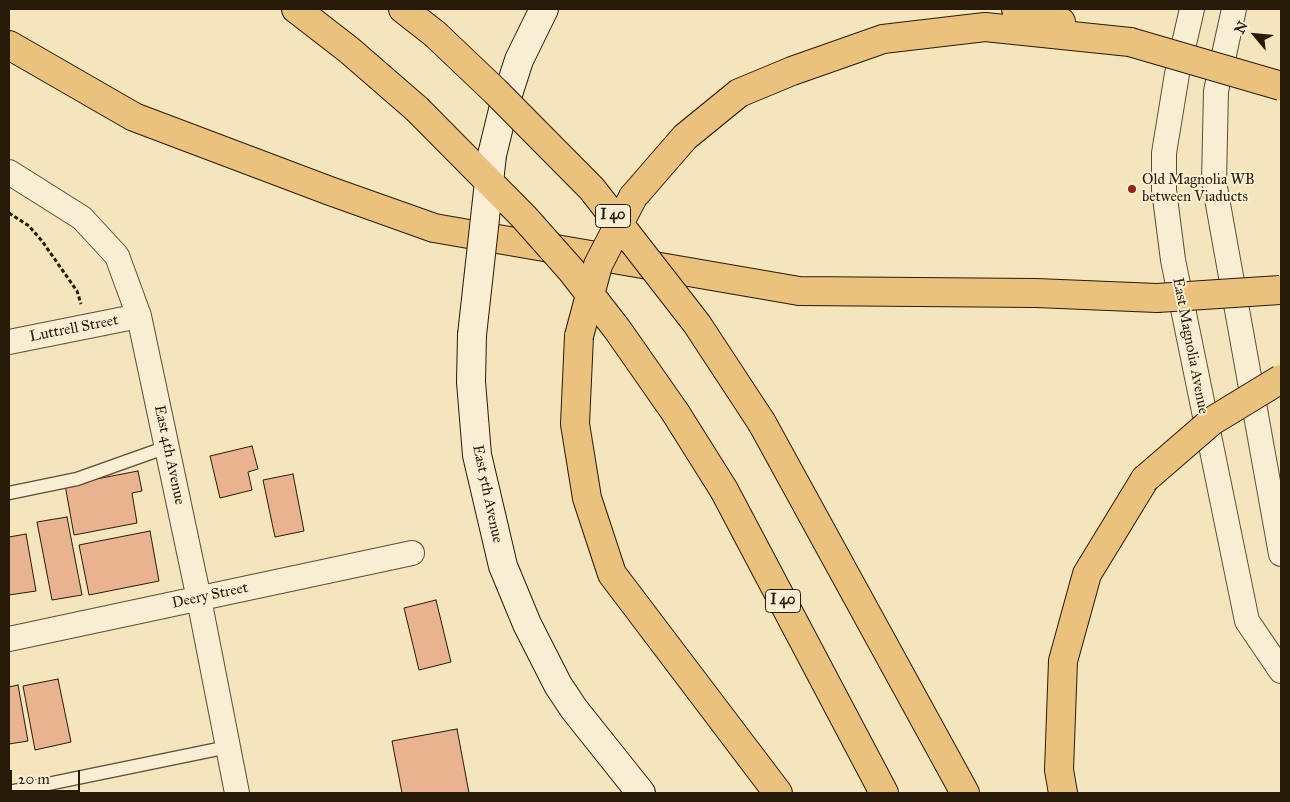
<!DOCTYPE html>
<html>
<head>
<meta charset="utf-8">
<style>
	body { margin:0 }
	#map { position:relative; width:1290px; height:802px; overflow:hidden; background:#f4e5bd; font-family:"IM FELL Great Primer",serif }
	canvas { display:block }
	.frame { position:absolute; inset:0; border:10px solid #281a08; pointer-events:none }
	.north { position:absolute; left:1230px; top:10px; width:50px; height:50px; -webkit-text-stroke:4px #f8eed4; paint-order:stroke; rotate:298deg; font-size:14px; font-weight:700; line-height:20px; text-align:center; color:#281a08 }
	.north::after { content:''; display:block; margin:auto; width:18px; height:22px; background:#281a08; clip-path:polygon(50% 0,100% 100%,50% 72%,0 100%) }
	.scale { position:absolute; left:10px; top:770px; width:70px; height:22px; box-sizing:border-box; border:2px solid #281a08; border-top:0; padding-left:6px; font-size:15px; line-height:18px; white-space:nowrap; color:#281a08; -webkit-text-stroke:4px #f8eed4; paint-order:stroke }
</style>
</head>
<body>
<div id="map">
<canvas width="1290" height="802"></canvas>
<div class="frame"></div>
<div class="north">N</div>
<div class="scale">20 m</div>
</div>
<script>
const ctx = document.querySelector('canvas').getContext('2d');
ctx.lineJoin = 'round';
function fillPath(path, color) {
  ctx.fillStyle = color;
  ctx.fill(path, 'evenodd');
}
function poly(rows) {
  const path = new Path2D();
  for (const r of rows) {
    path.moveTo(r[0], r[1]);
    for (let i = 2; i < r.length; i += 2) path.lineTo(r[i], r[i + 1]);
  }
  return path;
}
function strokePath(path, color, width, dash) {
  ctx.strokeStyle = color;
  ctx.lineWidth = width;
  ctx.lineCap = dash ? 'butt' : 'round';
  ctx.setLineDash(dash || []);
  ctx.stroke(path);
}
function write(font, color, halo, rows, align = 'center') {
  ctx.font = font + ' "IM FELL Great Primer",serif';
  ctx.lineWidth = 4;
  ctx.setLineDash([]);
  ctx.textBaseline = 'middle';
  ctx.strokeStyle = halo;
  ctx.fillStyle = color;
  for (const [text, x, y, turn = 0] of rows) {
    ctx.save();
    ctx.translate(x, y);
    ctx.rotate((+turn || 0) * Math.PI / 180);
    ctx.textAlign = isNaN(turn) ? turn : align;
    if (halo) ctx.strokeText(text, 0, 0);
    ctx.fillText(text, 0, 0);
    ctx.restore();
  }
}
const building = poly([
	[252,446,258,469,248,472,252,490,220,498,210,456,252,446],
	[138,471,142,491,132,493,137,523,74,535,65,485,138,471],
	[293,474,304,531,275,537,263,480,293,474],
	[67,517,82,595,52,600,37,522,67,517],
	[150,531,159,581,89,595,79,545,150,531],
	[26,534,36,591,9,595,9,537,26,534],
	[436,600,451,662,419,670,404,608,436,600],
	[58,679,71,742,35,750,23,686,58,679],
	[18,685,28,741,9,744,9,687,18,685],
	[457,729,469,793,402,793,392,741,457,729]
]);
const path = poly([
	[9,213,29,226,42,241,77,291,81,304]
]);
const lane = poly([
	[9,493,77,479,167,447],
	[9,792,228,747]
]);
const street = poly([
	[1192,9,1177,74,1164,153,1164,190,1173,260,1247,621,1281,671],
	[1234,9,1216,91,1214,182,1281,554],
	[9,172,82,218,117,256,139,316,199,599,237,793],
	[9,342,139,316],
	[9,639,412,553]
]);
const secondary = poly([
	[492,155,503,110,519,60,544,9],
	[472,335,471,382,477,455,503,566,527,624,558,685,574,709,641,793]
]);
const highway = poly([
	[296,9,349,50,417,109],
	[403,9,435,34],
	[1016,9,1061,22],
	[9,45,134,117,330,191,434,228,799,291,1036,293,1157,298],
	[633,197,685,137,739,93,792,71,883,39,985,27,1130,42],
	[579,336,575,424,587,498,612,574,778,793],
	[675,412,724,490,884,793],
	[762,423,965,793],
	[1063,793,1059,770,1063,661,1087,574,1145,479]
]);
const secondaryBridge = poly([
	[472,335,492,155]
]);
const highwayBridge = poly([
	[435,34,495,91,592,189,697,324,762,423],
	[1130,42,1281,86],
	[417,109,524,217,571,270,617,329,675,412],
	[1157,298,1280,290],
	[579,336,598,265,633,197],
	[1145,479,1212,421,1281,379]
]);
const markers = [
	[1132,189,5,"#8f2418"]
];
const shields = [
	[613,216,35],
	[783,601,35]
];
const shieldNames = [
	["I 40",613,216],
	["I 40",783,601]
];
const poiNames = [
	["Old Magnolia WB",1142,180],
	["between Viaducts",1142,197]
];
const streetNames = [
	["Luttrell Street",74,329,-11],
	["East Magnolia Avenue",1190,346,79],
	["East 4th Avenue",169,455,78],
	["East 5th Avenue",487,494,78],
	["Deery Street",210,596,-12]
];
fillPath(building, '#e9b390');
strokePath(building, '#281a08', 1);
strokePath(lane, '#5b4d35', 15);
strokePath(street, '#5b4d35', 26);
strokePath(secondary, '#281a08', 30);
strokePath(highway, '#281a08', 30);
strokePath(path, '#281a08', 3, [4, 2.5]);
strokePath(lane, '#f8eed4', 12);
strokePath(street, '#f8eed4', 24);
strokePath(secondary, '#f8eed4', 28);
strokePath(highway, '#eac27e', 28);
strokePath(secondaryBridge, '#281a08', 30, []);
strokePath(highwayBridge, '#281a08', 30, []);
strokePath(secondaryBridge, '#f8eed4', 28);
strokePath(highwayBridge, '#eac27e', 28);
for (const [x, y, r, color] of markers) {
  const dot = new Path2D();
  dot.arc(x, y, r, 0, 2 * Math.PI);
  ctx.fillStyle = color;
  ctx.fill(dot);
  strokePath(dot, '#f8eed4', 2);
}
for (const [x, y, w] of shields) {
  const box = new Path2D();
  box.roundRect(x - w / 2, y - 11.5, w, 23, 4);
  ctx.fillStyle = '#f8eed4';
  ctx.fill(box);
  strokePath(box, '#281a08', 1);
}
write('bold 14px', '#281a08', null, shieldNames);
write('15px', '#281a08', '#f8eed4', poiNames, 'left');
write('15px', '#281a08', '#f8eed4', streetNames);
</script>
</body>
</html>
